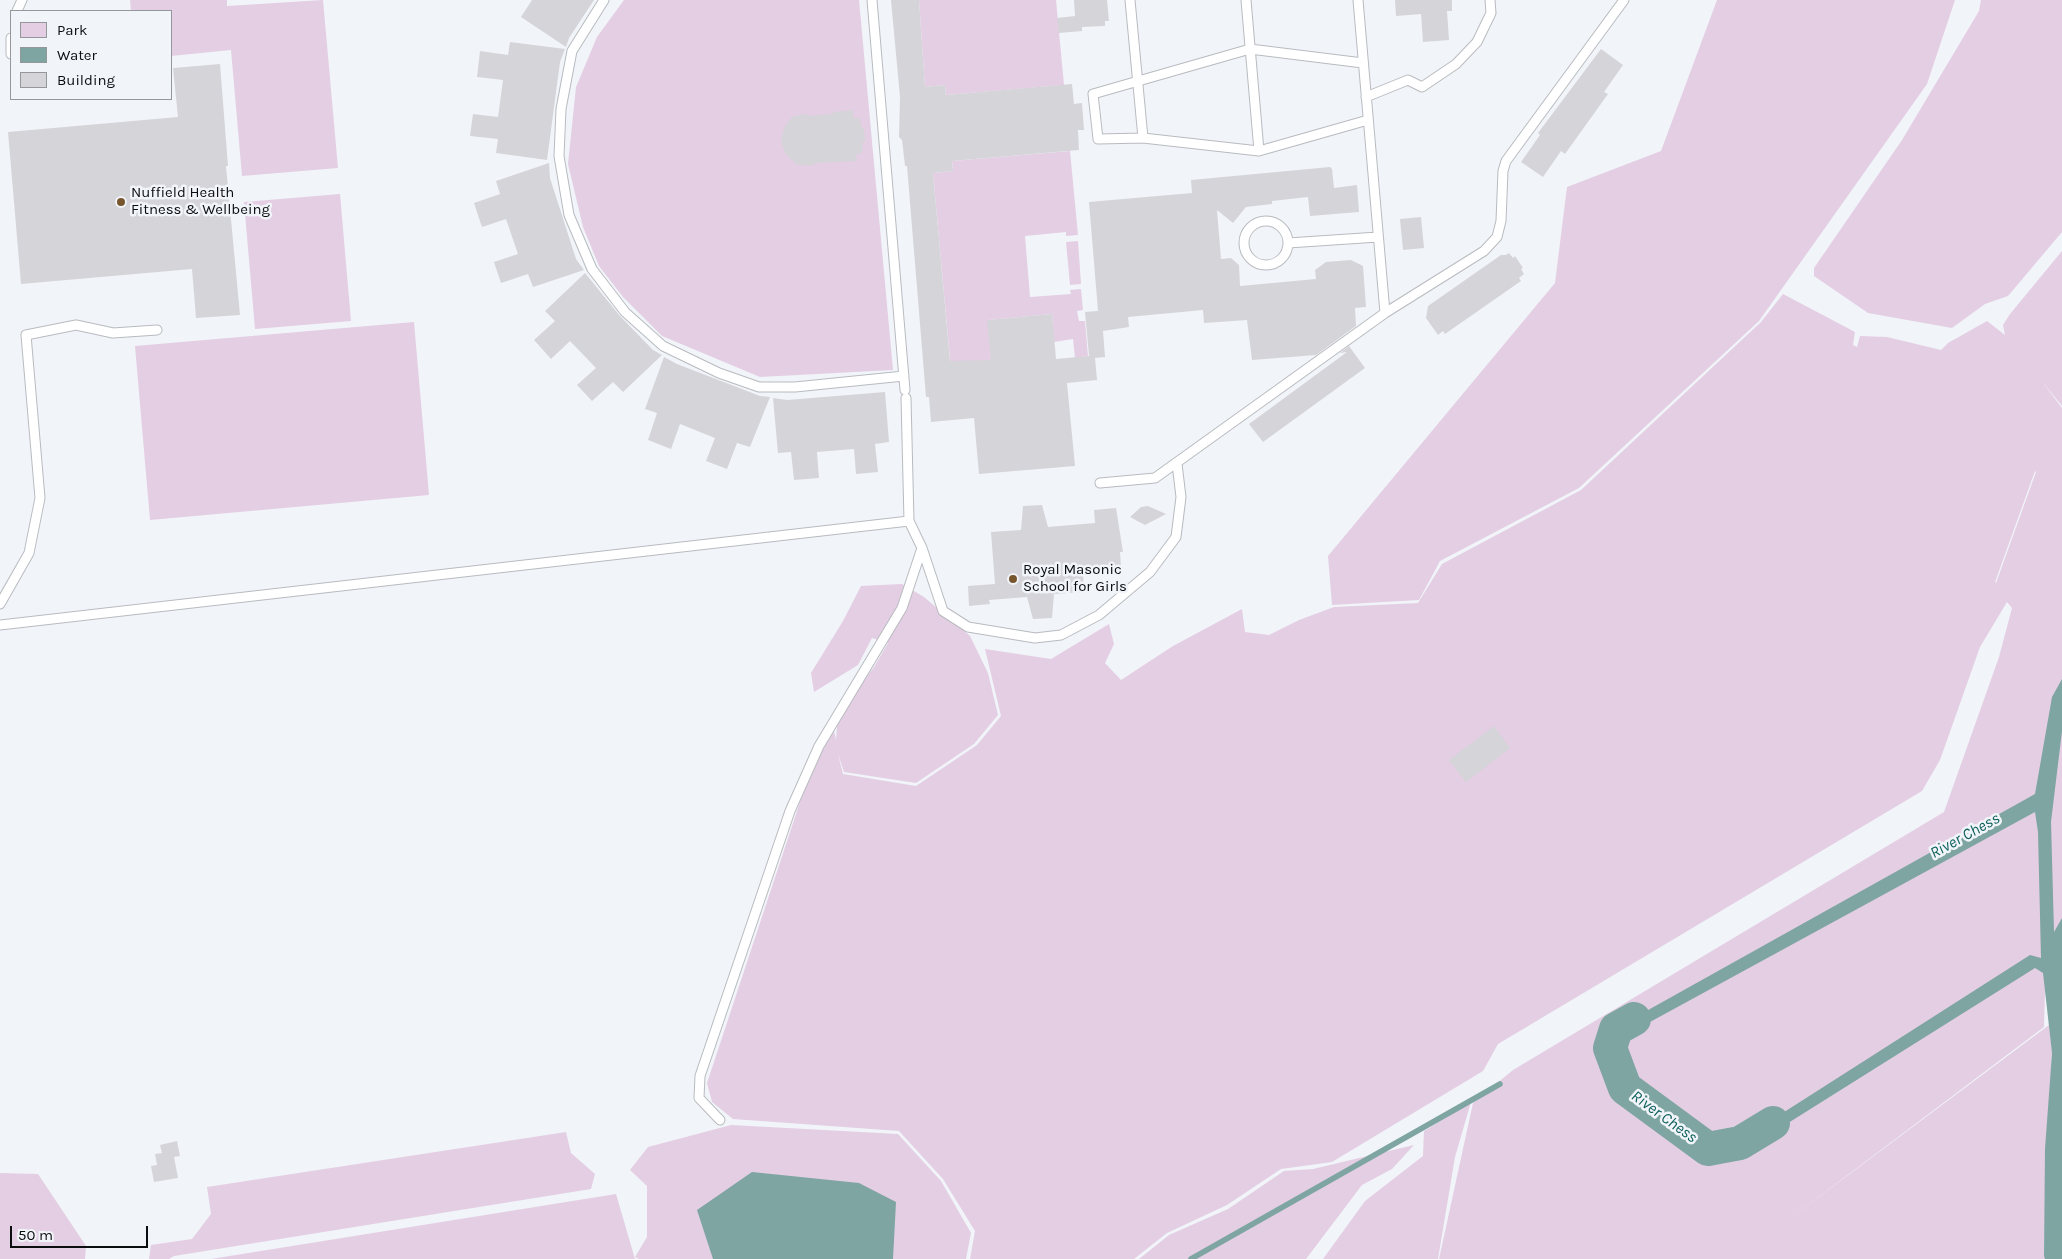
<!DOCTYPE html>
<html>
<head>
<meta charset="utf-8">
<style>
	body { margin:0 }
	#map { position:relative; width:2062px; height:1259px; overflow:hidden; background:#f1f4f9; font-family:Karla,sans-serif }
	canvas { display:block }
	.legend { position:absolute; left:10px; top:10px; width:162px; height:90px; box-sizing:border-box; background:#f1f4f9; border:1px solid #95989b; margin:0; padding:6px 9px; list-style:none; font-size:15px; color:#0c0d0f }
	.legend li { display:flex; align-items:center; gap:10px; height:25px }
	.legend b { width:25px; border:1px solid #95989b }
	.scale { position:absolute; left:10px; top:1226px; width:138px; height:22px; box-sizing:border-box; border:2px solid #0c0d0f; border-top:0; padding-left:6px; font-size:15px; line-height:18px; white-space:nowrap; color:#0c0d0f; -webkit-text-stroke:4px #f1f4f9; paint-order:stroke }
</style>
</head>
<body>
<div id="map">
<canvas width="2062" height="1259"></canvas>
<ul class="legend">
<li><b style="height:14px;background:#e4cee3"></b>Park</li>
<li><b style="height:14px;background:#7ea5a1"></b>Water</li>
<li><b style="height:14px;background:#d5d4d9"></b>Building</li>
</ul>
<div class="scale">50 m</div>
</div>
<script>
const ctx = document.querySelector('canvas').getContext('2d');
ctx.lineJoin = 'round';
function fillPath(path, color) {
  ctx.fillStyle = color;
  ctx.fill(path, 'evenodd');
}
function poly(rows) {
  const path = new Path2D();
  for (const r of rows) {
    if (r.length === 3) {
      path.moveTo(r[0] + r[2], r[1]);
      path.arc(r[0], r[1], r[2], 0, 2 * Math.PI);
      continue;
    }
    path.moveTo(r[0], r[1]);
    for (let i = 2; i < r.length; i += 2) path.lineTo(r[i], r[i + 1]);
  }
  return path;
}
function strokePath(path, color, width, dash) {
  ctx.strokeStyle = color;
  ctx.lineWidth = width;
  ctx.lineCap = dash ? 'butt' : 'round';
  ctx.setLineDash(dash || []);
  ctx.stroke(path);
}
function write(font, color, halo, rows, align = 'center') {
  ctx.font = font + ' Karla,sans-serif';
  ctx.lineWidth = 5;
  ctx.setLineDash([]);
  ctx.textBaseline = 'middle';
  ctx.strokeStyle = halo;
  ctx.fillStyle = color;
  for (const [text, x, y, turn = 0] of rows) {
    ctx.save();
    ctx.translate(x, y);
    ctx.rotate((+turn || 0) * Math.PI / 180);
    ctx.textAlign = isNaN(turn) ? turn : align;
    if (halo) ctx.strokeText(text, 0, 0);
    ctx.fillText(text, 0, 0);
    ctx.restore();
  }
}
const green = poly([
	[130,0,227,0,227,6,323,0,338,168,242,176,231,50,171,56,171,11,131,11],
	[624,0,859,0,893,370,760,377,662,336,623,297,599,266,583,227,568,164,576,87,597,37],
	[919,0,1056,0,1064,85,946,95,945,85,925,87],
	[1717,0,1955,0,1927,84,1759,321,1579,488,1440,561,1419,600,1332,605,1328,556,1555,283,1567,187,1661,151],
	[1981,0,2062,0,2062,232,2008,296,1985,304,1952,328,1868,313,1814,276,1814,268,1902,140,1979,11],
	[1070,151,1078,235,1066,236,1066,232,1025,236,1030,297,1071,294,1070,290,1081,289,1083,310,1077,311,1079,321,1085,321,1088,356,1075,358,1073,339,1054,342,1052,314,988,320,993,382,951,370,933,173,953,171,952,161],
	[340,194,351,321,255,329,244,202],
	[1078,241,1081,284,1070,285,1066,242],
	[2062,251,2062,406,2041,380,2062,408,2062,978,2045,990,2044,1027,1784,1223,2049,1025,2052,1050,2044,1249,2047,1259,1439,1259,1473,1103,1513,1070,1944,812,1999,657,2012,608,2007,602,1980,647,1940,760,1922,791,1498,1044,1483,1071,1332,1162,1281,1169,1227,1205,1167,1233,1134,1259,970,1259,975,1231,943,1179,899,1131,733,1119,712,1102,707,1083,801,799,818,758,834,731,836,740,838,714,874,667,888,643,872,638,858,665,814,692,811,673,843,621,861,586,902,584,924,597,970,636,988,673,998,715,974,744,916,783,844,772,838,754,843,774,916,786,977,745,1001,716,985,649,1051,659,1109,624,1114,644,1105,663,1121,680,1173,646,1242,609,1245,632,1269,635,1299,620,1334,607,1418,603,1442,564,1581,490,1761,322,1783,294,1855,332,1853,345,1857,347,1860,336,1887,337,1941,350,1948,343,1987,321,2005,335,2003,325,2010,314],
	[2035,471,2036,472,1996,583,1995,582],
	[414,322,429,495,150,520,135,346],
	[1471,1102,1455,1157,1438,1259,1323,1259,1365,1201,1423,1156,1424,1131],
	[731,1125,898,1134,941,1181,971,1233,966,1259,639,1259,635,1257,647,1237,647,1186,630,1170,648,1147],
	[566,1132,571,1153,595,1174,591,1189,174,1256,169,1259,149,1259,151,1245,192,1239,211,1214,207,1187],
	[1414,1145,1392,1169,1362,1185,1306,1259,1139,1259,1169,1235,1228,1209,1284,1171,1313,1169],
	[0,1173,38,1174,86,1246,85,1259,0,1259],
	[616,1194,635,1259,211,1259]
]);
const water = poly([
	[2062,679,2062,731,2051,822,2054,932,2062,918,2062,1259,2045,1259,2044,1256,2045,1149,2052,1053,2043,973,2035,968,1734,1157,1702,1162,1616,1098,1599,1056,1598,1038,2035,794,2052,697],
	[2035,812,2038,832,2041,958,2030,955,1731,1146,1704,1150,1624,1092,1610,1056,1617,1040],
	[752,1172,859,1183,896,1202,893,1259,713,1259,697,1210]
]);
const stream = poly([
	[1191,1259,1500,1084]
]);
const river = poly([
	[1634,1019,1616,1029,1610,1048,1625,1088,1708,1149,1740,1143,1773,1123]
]);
const building = poly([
	[532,0,594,0,569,38,566,47,521,17],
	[891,0,919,0,925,87,945,85,946,95,1072,84,1074,104,1082,103,1084,130,1078,130,1079,150,952,161,953,171,933,173,950,361,991,360,987,320,1052,314,1056,359,1089,356,1085,312,1098,311,1089,202,1192,193,1191,180,1330,167,1332,169,1334,188,1357,185,1359,212,1310,216,1308,197,1272,201,1272,204,1246,207,1233,223,1217,210,1221,259,1231,258,1239,265,1240,286,1316,279,1315,270,1326,262,1351,260,1363,266,1366,307,1355,308,1356,326,1316,355,1252,360,1247,320,1204,323,1203,310,1128,317,1129,327,1103,331,1105,357,1095,358,1097,380,1067,383,1075,466,979,474,974,418,931,422,929,397,926,397,907,166,905,166,902,140,899,137,900,97],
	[1074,0,1107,0,1109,21,1105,21,1105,26,1082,27,1082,31,1059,33,1057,18,1075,16],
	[1395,0,1452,0,1452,11,1447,11,1449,40,1423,42,1421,14,1396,16],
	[510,42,565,49,560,62,547,160,496,153,498,139,470,136,473,114,498,117,503,80,477,77,480,51,508,55],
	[1601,49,1623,65,1604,92,1608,94,1565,154,1561,151,1543,177,1521,162,1540,135,1538,133],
	[220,64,228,166,226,166,240,315,196,318,192,269,21,284,8,132,178,117,173,68],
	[853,110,853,118,859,118,862,128,864,128,865,142,863,142,862,153,856,154,857,161,816,163,810,166,796,164,786,154,781,142,784,128,792,117,805,114,812,116,833,114,833,112],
	[549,163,550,178,576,259,584,270,533,287,528,274,501,283,494,262,518,254,506,219,482,227,474,203,500,194,496,181],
	[1421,217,1424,248,1403,250,1400,219],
	[1509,253,1513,258,1515,256,1523,268,1521,269,1524,274,1519,278,1521,281,1445,334,1443,331,1438,335,1426,318,1428,306,1501,255,1506,255],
	[585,273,620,316,653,350,662,355,623,392,613,382,592,401,577,385,596,368,570,341,551,359,534,340,555,321,545,311],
	[1349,346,1365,368,1263,442,1249,424,1347,352,1340,353],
	[664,357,677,364,760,396,770,397,750,447,737,443,727,469,706,461,715,438,680,424,671,449,648,440,657,413,645,409],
	[885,392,889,442,875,444,878,472,856,474,854,449,817,452,819,478,794,480,791,452,778,453,773,398,787,400],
	[1042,505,1048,527,1095,523,1094,510,1116,508,1123,552,1120,552,1121,567,1083,571,1084,592,1054,594,1052,618,1033,619,1027,597,989,600,990,604,969,606,968,586,995,584,991,532,1021,530,1023,506],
	[1148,506,1166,514,1145,525,1130,517,1141,507],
	[1494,726,1510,748,1466,782,1449,760],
	[177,1141,180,1156,174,1157,178,1178,154,1182,151,1166,157,1165,155,1154,162,1153,160,1145]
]);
const service = poly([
	[604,0,572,51,561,109,559,156,569,215,592,269,625,312,663,346,719,373,759,387,795,387,904,376],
	[872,0,905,390],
	[1130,0,1143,138,1259,151,1368,120],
	[1246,0,1259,151],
	[17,11,22,0],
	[11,38,11,54],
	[1366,97,1408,80,1422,87,1456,64,1477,42,1491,13,1490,0],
	[1143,138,1098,139,1093,94,1250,49,1363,63],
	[1266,243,22],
	[1288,243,1378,237],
	[1385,313,1484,251,1497,237,1501,221,1503,171,1506,161,1624,0],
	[906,398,909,521,922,548,943,611,968,627,1035,638,1061,635,1099,615,1150,572,1176,537,1181,497,1177,464],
	[1100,483,1155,478,1385,313,1358,0],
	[0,604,29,553,40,498,26,335,76,325,113,333,157,330],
	[0,625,909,521],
	[720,1120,699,1098,700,1076,790,811,819,746,902,608,922,548]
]);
const markers = [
	[121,202,5,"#77562d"],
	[1013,579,5,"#77562d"]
];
const poiNames = [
	["Nuffield Health",131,193],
	["Fitness & Wellbeing",131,210],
	["Royal Masonic",1023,570],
	["School for Girls",1023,587]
];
const waterNames = [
	["River Chess",1965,836,-29],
	["River Chess",1664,1117,36]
];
fillPath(green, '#e4cee3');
fillPath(water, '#7ea5a1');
strokePath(stream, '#7ea5a1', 5.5);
strokePath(river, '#7ea5a1', 34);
fillPath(building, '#d5d4d9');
strokePath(service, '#b8bbbf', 11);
strokePath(service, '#fff', 9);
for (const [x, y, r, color] of markers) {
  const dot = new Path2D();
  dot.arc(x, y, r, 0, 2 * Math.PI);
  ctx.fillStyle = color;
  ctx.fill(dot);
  strokePath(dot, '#f1f4f9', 2);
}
write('15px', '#0c0d0f', '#f1f4f9', poiNames, 'left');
write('italic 16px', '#0c5f5a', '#f1f4f9', waterNames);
</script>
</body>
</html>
